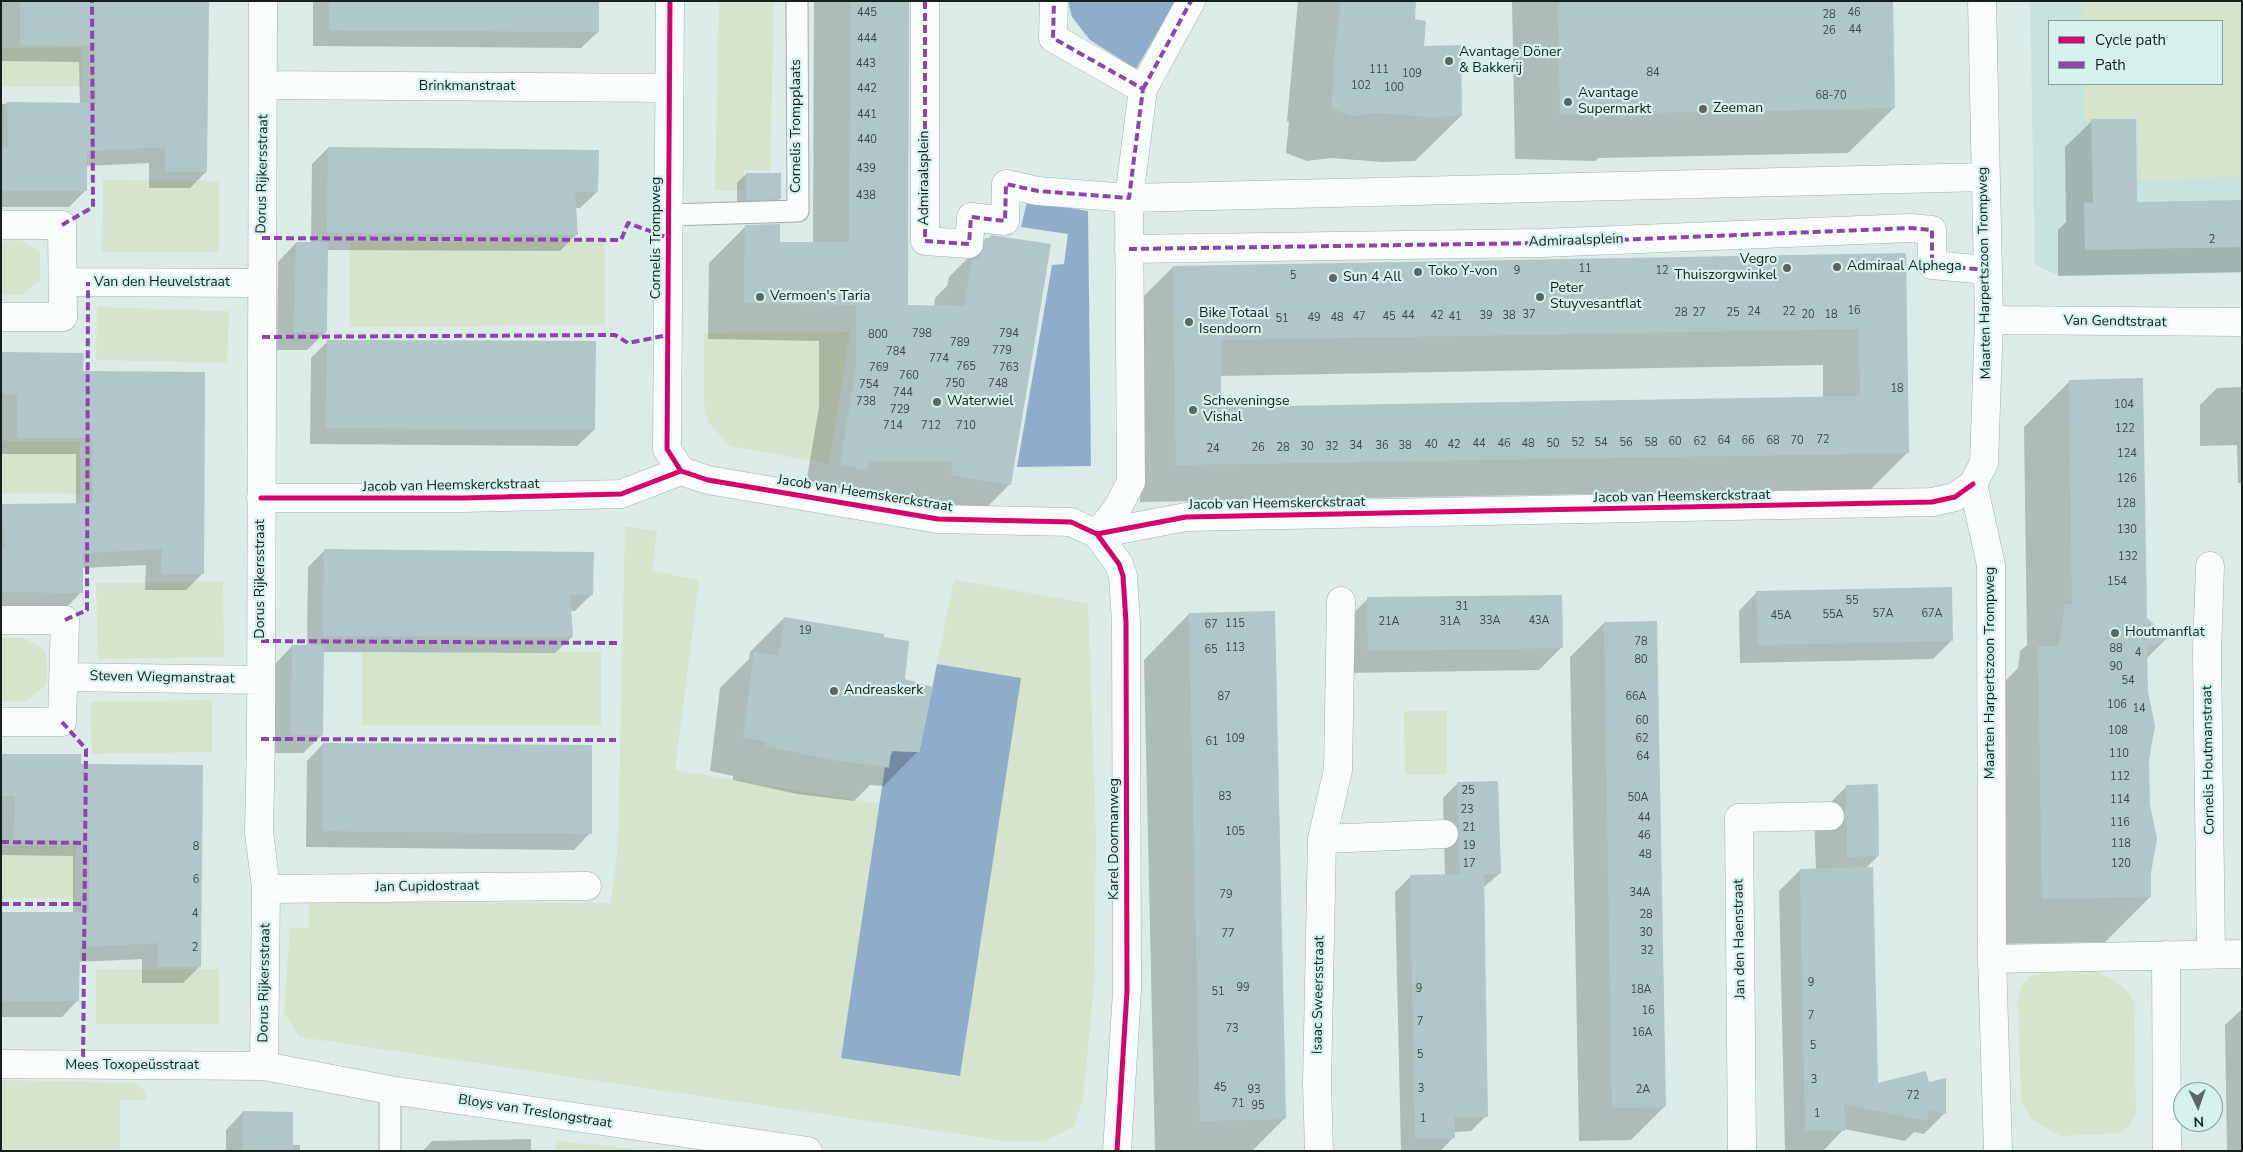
<!DOCTYPE html>
<html>
<head>
<meta charset="utf-8">
<style>
	body { margin:0 }
	#map { position:relative; width:2243px; height:1152px; overflow:hidden; background:#daebe8; font-family:"Nunito Sans",sans-serif }
	canvas { display:block }
	.frame { position:absolute; inset:0; border:2px solid #151f1e; pointer-events:none }
	.legend { position:absolute; left:2048px; top:20px; width:175px; height:65px; box-sizing:border-box; background:#d4f1ed; border:1px solid #889d9a; margin:0; padding:6px 9px; list-style:none; font-size:15px; color:#151f1e }
	.legend li { display:flex; align-items:center; gap:10px; height:25px }
	.legend b { width:25px; border:1px solid #889d9a }
	.north { position:absolute; left:2173px; top:1082px; width:50px; height:50px; box-sizing:border-box; background:#d4f1ed; border:1px solid #889d9a; border-radius:50%; rotate:177deg; font-size:14px; font-weight:700; line-height:20px; text-align:center; color:#151f1e }
	.north::after { content:''; display:block; margin:auto; width:18px; height:22px; background:#5a6665; clip-path:polygon(50% 0,100% 100%,50% 72%,0 100%) }
</style>
</head>
<body>
<div id="map">
<canvas width="2243" height="1152"></canvas>
<div class="frame"></div>
<ul class="legend">
<li><b style="height:6px;background:#d6006c"></b>Cycle path</li>
<li><b style="height:6px;background:#8e44ad"></b>Path</li>
</ul>
<div class="north">N</div>
</div>
<script>
const ctx = document.querySelector('canvas').getContext('2d');
ctx.lineJoin = 'round';
function fillPath(path, color) {
  ctx.fillStyle = color;
  ctx.fill(path, 'evenodd');
}
function poly(rows) {
  const path = new Path2D();
  for (const r of rows) {
    path.moveTo(r[0], r[1]);
    for (let i = 2; i < r.length; i += 2) path.lineTo(r[i], r[i + 1]);
  }
  return path;
}
function strokePath(path, color, width, dash) {
  ctx.strokeStyle = color;
  ctx.lineWidth = width;
  ctx.lineCap = dash ? 'butt' : 'round';
  ctx.setLineDash(dash || []);
  ctx.stroke(path);
}
function write(font, color, halo, rows, align = 'center') {
  ctx.font = font + ' "Nunito Sans",sans-serif';
  ctx.lineWidth = 4.5;
  ctx.setLineDash([]);
  ctx.textBaseline = 'middle';
  ctx.strokeStyle = halo;
  ctx.fillStyle = color;
  for (const [text, x, y, turn = 0] of rows) {
    ctx.save();
    ctx.translate(x, y);
    ctx.rotate((+turn || 0) * Math.PI / 180);
    ctx.textAlign = isNaN(turn) ? turn : align;
    if (halo) ctx.strokeText(text, 0, 0);
    ctx.fillText(text, 0, 0);
    ctx.restore();
  }
}
const built = poly([
	[2030,1,2242,1,2242,273,2060,276,2035,265],
	[2049,21,2222,21,2222,84,2049,84]
]);
const green = poly([
	[719,1,774,1,770,171,744,170,743,190,715,190],
	[2081,1,2242,1,2242,177,2139,180,2138,117,2084,119,2083,84,2222,84,2222,21,2082,21],
	[81,47,81,86,1,86,1,48],
	[103,180,219,181,219,252,102,252],
	[20,240,40,251,40,280,22,295,1,295,1,241],
	[605,240,605,325,350,327,350,242],
	[97,307,229,311,227,363,96,360],
	[850,332,829,464,730,446,708,422,704,403,704,333],
	[1,441,80,441,80,494,1,493],
	[625,526,657,531,652,571,699,580,675,770,880,804,841,1058,1021,678,937,664,954,580,1088,603,1096,838,1094,986,1083,1098,1074,1127,1044,1141,1005,1141,300,1037,284,1013,290,928,309,928,309,902,611,903,618,845],
	[223,581,224,657,98,659,96,583],
	[1,638,24,638,46,651,47,684,26,701,1,701],
	[601,652,601,725,362,725,362,653],
	[212,700,212,752,92,754,90,702],
	[1404,711,1447,711,1447,774,1405,774],
	[1,846,76,846,76,899,1,898],
	[219,969,219,1024,96,1024,96,970],
	[2091,969,2114,980,2125,989,2134,1002,2136,1113,2130,1125,2120,1133,2061,1136,2031,1119,2021,1102,2018,998,2022,985,2031,976,2045,973],
	[1,1080,136,1083,145,1091,147,1100,120,1100,120,1151,1,1151],
	[556,1141,653,1151,556,1151]
]);
const water = poly([
	[1068,1,1176,1,1136,69,1090,40,1072,17],
	[1027,201,1088,211,1091,466,1017,467,1052,265,1064,264,1068,234,1021,227],
	[937,664,1021,678,960,1076,841,1058,885,767,889,768,889,759,893,751,919,752]
]);
const shadow = poly([
	[1,1,208,1,206,172,190,188,149,188,149,163,86,166,86,190,69,207,1,207,1,104,80,104,79,62,1,61],
	[313,1,598,1,598,32,581,48,313,46],
	[814,1,908,1,907,306,934,306,935,298,947,286,949,277,986,240,991,236,1010,484,973,521,915,512,917,497,839,497,803,502,819,407,819,341,708,339,709,263,746,226,779,243,813,243],
	[1298,1,1415,1,1414,20,1423,47,1461,116,1415,161,1382,162,1331,158,1307,161,1286,153,1289,122,1287,121],
	[1512,1,1891,1,1894,108,1848,153,1598,158,1595,161,1515,159],
	[2092,121,2136,203,2242,201,2242,272,2058,276,2058,230,2066,222,2065,147],
	[328,148,597,192,580,208,575,208,577,234,560,251,327,250,326,332,307,350,277,350,278,262,296,243,311,243,312,164],
	[746,174,779,199,770,208,737,209,737,183],
	[1905,255,1908,452,1871,489,1140,502,1136,304,1173,267],
	[1823,365,1823,398,1220,408,1220,376],
	[328,341,594,430,577,446,310,444,311,358],
	[1,353,82,373,203,573,186,590,145,590,146,565,82,568,81,592,65,609,1,608,1,504,76,505,76,454,1,454],
	[2069,382,2146,618,2167,638,2146,659,2150,897,2105,942,1997,944,1993,693,2018,668,2020,651,2027,645,2024,427],
	[2242,387,2242,483,2238,483,2237,445,2200,446,2200,405,2217,388],
	[324,551,592,594,575,611,570,611,572,637,555,653,323,652,322,735,303,753,273,753,274,665,292,646,307,646,308,567],
	[1757,592,1951,641,1933,659,1740,663,1739,611],
	[1368,599,1562,647,1539,670,1346,673,1345,621],
	[1189,614,1285,1118,1252,1151,1155,1151,1144,660],
	[784,618,883,638,904,680,918,751,884,786,870,785,854,801,797,794,733,780,733,776,710,771,720,688,749,659,750,652],
	[1604,623,1665,1106,1631,1140,1579,1141,1570,657],
	[323,744,590,833,574,850,306,847,307,761],
	[1,755,79,765,199,967,183,983,142,983,142,959,78,962,78,1000,62,1017,1,1017,1,912,73,913,73,856,1,855],
	[1458,783,1500,873,1483,888,1486,1116,1471,1131,1454,1132,1454,1137,1440,1151,1401,1151,1395,892,1410,877,1445,876,1443,798],
	[1846,787,1878,856,1866,868,1877,1085,1928,1083,1945,1113,1924,1134,1914,1132,1905,1141,1844,1129,1823,1151,1785,1151,1779,891,1800,870,1816,870,1814,819],
	[2242,1009,2242,1151,2227,1151,2225,1025],
	[243,1112,292,1145,300,1145,300,1151,226,1151,226,1130],
	[531,1139,531,1151,423,1151,432,1141]
]);
const building = poly([
	[20,1,167,3,167,1,209,1,207,172,165,172,165,147,87,151,87,191,1,190,1,147,9,148,6,102,96,103,95,46,20,45],
	[329,1,599,1,599,32,329,30],
	[851,1,909,1,908,305,964,306,972,260,978,259,982,252,985,238,990,238,991,235,1051,244,1011,485,951,475,953,461,869,461,867,470,840,465,856,369,856,305,744,303,745,225,780,224,780,242,849,242],
	[1341,1,1416,1,1415,19,1426,21,1424,46,1461,45,1462,116,1428,117,1377,113,1353,116,1331,108,1334,76,1332,76],
	[1558,1,1893,1,1895,108,1642,113,1642,116,1560,114],
	[2091,119,2136,119,2137,202,2242,200,2242,247,2085,250,2084,202,2093,203],
	[328,147,599,150,598,192,575,192,578,235,327,233],
	[746,173,781,173,781,199,746,200],
	[296,242,328,242,327,332,294,332],
	[1906,253,1909,453,1176,465,1173,266],
	[1859,329,1860,396,1221,407,1221,340],
	[327,340,596,341,595,430,326,428],
	[1,352,84,353,83,371,205,372,204,574,161,574,162,549,83,553,83,593,1,592,1,549,5,549,2,504,92,503,92,438,17,438,17,395,1,394],
	[2143,378,2147,618,2169,638,2147,648,2148,692,2155,726,2149,760,2150,805,2157,839,2151,873,2151,897,2042,899,2038,646,2059,646,2065,604,2072,604,2069,380],
	[324,549,594,552,593,595,570,595,573,637,323,636],
	[1952,587,1953,641,1758,645,1756,591],
	[1562,595,1563,648,1368,651,1367,597],
	[1275,611,1286,1119,1200,1121,1189,613],
	[784,617,884,634,884,637,909,641,905,679,933,687,919,752,891,751,889,767,832,760,766,746,767,742,743,737,754,652,779,656],
	[1657,621,1666,1107,1612,1108,1604,622],
	[292,645,324,645,323,735,291,735],
	[323,743,592,745,592,834,322,831],
	[1,754,81,754,81,764,203,765,201,967,158,967,158,943,80,947,79,1001,1,1001,1,912,89,912,89,840,14,840,15,796,1,796],
	[1498,781,1501,874,1484,874,1488,1117,1454,1117,1455,1138,1415,1139,1410,875,1460,874,1457,782],
	[1878,784,1879,856,1847,857,1846,785],
	[1873,867,1878,1083,1926,1071,1929,1082,1946,1078,1946,1114,1929,1110,1927,1121,1844,1104,1845,1131,1805,1131,1800,869],
	[243,1111,293,1112,293,1151,243,1151]
]);
const service = poly([
	[669,215,798,211,797,1],
	[390,1151,390,1090]
]);
const pedestrian = poly([
	[925,1,925,241,969,244,971,217,1005,221,1006,184,1038,191,1129,198,1143,89,1053,38,1054,1],
	[1143,89,1191,1],
	[1129,249,1542,243,1910,228,1932,230,1932,265,1987,270]
]);
const minor = poly([
	[263,1,261,739,259,832,266,889,264,1066],
	[1982,1,1989,320,1984,463,1973,484,1991,565,1992,959],
	[264,85,669,88],
	[1,225,62,225,63,317,1,317],
	[63,282,261,283],
	[1989,320,2242,322],
	[261,498,463,498,621,494,681,471],
	[1097,534,1117,509,1131,482,1129,198,1985,177],
	[1097,534,1186,517,1932,502,1955,497,1973,484],
	[2210,566,2207,652,2211,955],
	[1,620,65,620,62,722,1,722],
	[64,677,261,680],
	[1322,839,1444,834],
	[266,889,587,886],
	[2166,955,2167,1151],
	[1,1064,264,1066,390,1090,808,1151],
	[1319,1151,1317,1083,1322,839,1338,770,1341,601],
	[1742,1151,1739,818,1830,816],
	[1998,1151,1992,959,2242,954]
]);
const tertiary = poly([
	[670,1,667,449,681,471,708,480,938,519,1071,522,1097,534,1119,564,1123,576,1126,622,1127,991,1117,1151]
]);
const quiet = poly([
	[925,1,925,241,969,244,971,217,1005,221,1006,184,1038,191,1129,198,1143,89,1053,38,1054,1],
	[1143,89,1191,1],
	[62,225,93,207,92,1],
	[262,238,621,240,628,223,669,238],
	[1129,249,1542,243,1910,228,1932,230,1932,265,1987,270],
	[262,337,615,335,628,343,668,335],
	[65,620,87,610,88,282],
	[261,641,617,643],
	[62,722,86,749,83,1065],
	[261,739,616,740],
	[1,842,85,843],
	[1,904,84,904]
]);
const cycleway = poly([
	[670,1,667,449,681,471],
	[261,498,463,498,621,494,681,471,708,480,938,519,1071,522,1097,534,1186,517,1932,502,1955,497,1973,484],
	[1097,534,1119,564,1123,576,1126,622,1127,991,1117,1151]
]);
const markers = [
	[1449,61,5,"#5a6665"],
	[1568,102,5,"#5a6665"],
	[1703,109,5,"#5a6665"],
	[1837,267,5,"#5a6665"],
	[1787,268,5,"#5a6665"],
	[1418,272,5,"#5a6665"],
	[1333,278,5,"#5a6665"],
	[760,297,5,"#5a6665"],
	[1540,297,5,"#5a6665"],
	[1189,322,5,"#5a6665"],
	[937,402,5,"#5a6665"],
	[1193,410,5,"#5a6665"],
	[2115,633,5,"#5a6665"],
	[834,691,5,"#5a6665"]
];
const numberNames = [
	["445",867,13],
	["46",1854,13],
	["28",1829,15],
	["44",1855,30],
	["26",1829,31],
	["444",867,39],
	["443",866,64],
	["111",1379,70],
	["84",1653,73],
	["109",1412,74],
	["102",1361,86],
	["100",1394,88],
	["442",867,89],
	["68-70",1831,96],
	["441",867,115],
	["440",867,140],
	["439",866,169],
	["438",866,196],
	["2",2212,240],
	["11",1585,269],
	["9",1517,271],
	["12",1662,271],
	["5",1293,276],
	["16",1854,311],
	["24",1754,312],
	["22",1789,312],
	["28",1681,313],
	["27",1699,313],
	["25",1733,313],
	["37",1529,315],
	["20",1808,315],
	["18",1831,315],
	["44",1408,316],
	["42",1437,316],
	["39",1486,316],
	["38",1509,316],
	["47",1359,317],
	["45",1389,317],
	["41",1455,317],
	["49",1314,318],
	["48",1337,318],
	["51",1282,319],
	["798",922,334],
	["794",1009,334],
	["800",878,335],
	["789",960,343],
	["779",1002,351],
	["784",896,352],
	["774",939,359],
	["765",966,367],
	["769",879,368],
	["763",1009,368],
	["760",909,376],
	["750",955,384],
	["748",998,384],
	["754",869,385],
	["18",1897,389],
	["744",903,393],
	["738",866,402],
	["104",2124,405],
	["729",900,410],
	["714",893,426],
	["712",931,426],
	["710",966,426],
	["122",2125,429],
	["72",1823,440],
	["64",1724,441],
	["66",1748,441],
	["68",1773,441],
	["70",1797,441],
	["60",1675,442],
	["62",1700,442],
	["52",1578,443],
	["54",1601,443],
	["56",1626,443],
	["58",1651,443],
	["44",1479,444],
	["46",1504,444],
	["48",1528,444],
	["50",1553,444],
	["40",1431,445],
	["42",1454,445],
	["34",1356,446],
	["36",1382,446],
	["38",1405,446],
	["30",1307,447],
	["32",1332,447],
	["26",1258,448],
	["28",1283,448],
	["24",1213,449],
	["124",2127,454],
	["126",2127,479],
	["128",2126,504],
	["130",2127,530],
	["132",2128,557],
	["154",2117,582],
	["55",1852,601],
	["31",1462,607],
	["57A",1883,614],
	["67A",1932,614],
	["55A",1833,615],
	["45A",1781,616],
	["33A",1490,621],
	["43A",1539,621],
	["21A",1389,622],
	["31A",1450,622],
	["115",1235,624],
	["67",1211,625],
	["19",805,631],
	["78",1641,642],
	["113",1235,648],
	["88",2116,649],
	["65",1211,650],
	["4",2138,653],
	["80",1641,660],
	["90",2116,667],
	["54",2128,681],
	["87",1224,697],
	["66A",1636,697],
	["106",2117,705],
	["14",2139,709],
	["60",1642,721],
	["108",2118,731],
	["109",1235,739],
	["62",1642,739],
	["61",1212,742],
	["110",2119,754],
	["64",1643,757],
	["112",2120,777],
	["25",1468,791],
	["83",1225,797],
	["50A",1638,798],
	["114",2120,800],
	["23",1467,810],
	["44",1644,818],
	["116",2120,823],
	["21",1469,828],
	["105",1235,832],
	["46",1644,836],
	["118",2121,844],
	["19",1469,846],
	["8",196,847],
	["48",1645,855],
	["17",1469,864],
	["120",2121,864],
	["6",196,880],
	["34A",1640,893],
	["79",1226,895],
	["4",195,914],
	["28",1646,915],
	["30",1646,933],
	["77",1228,934],
	["2",195,948],
	["32",1647,951],
	["9",1811,983],
	["99",1243,988],
	["9",1419,989],
	["18A",1641,990],
	["51",1218,992],
	["16",1648,1011],
	["7",1811,1016],
	["7",1420,1022],
	["73",1232,1029],
	["16A",1642,1033],
	["5",1813,1046],
	["5",1420,1055],
	["3",1814,1080],
	["45",1220,1088],
	["3",1421,1089],
	["93",1254,1090],
	["2A",1643,1090],
	["72",1913,1096],
	["71",1238,1104],
	["95",1258,1106],
	["1",1817,1114],
	["1",1423,1119]
];
const poiNames = [
	["Avantage Döner",1459,53],
	["& Bakkerij",1459,69],
	["Avantage",1578,94],
	["Supermarkt",1578,110],
	["Zeeman",1713,109],
	["Vegro",1777,260,"right"],
	["Thuiszorgwinkel",1777,276,"right"],
	["Admiraal Alphega",1847,267],
	["Toko Y-von",1428,272],
	["Sun 4 All",1343,278],
	["Peter",1550,289],
	["Stuyvesantflat",1550,305],
	["Vermoen's Taria",770,297],
	["Bike Totaal",1199,314],
	["Isendoorn",1199,330],
	["Waterwiel",947,402],
	["Scheveningse",1203,402],
	["Vishal",1203,418],
	["Houtmanflat",2125,633],
	["Andreaskerk",844,691]
];
const streetNames = [
	["Brinkmanstraat",467,87],
	["Cornelis Trompplaats",797,126,-90],
	["Dorus Rijkersstraat",263,174,-89],
	["Admiraalsplein",925,178,-90],
	["Cornelis Trompweg",657,238,-90],
	["Admiraalsplein",1576,241,-2],
	["Maarten Harpertszoon Trompweg",1985,273,-91],
	["Van den Heuvelstraat",162,283],
	["Van Gendtstraat",2115,322,1],
	["Jacob van Heemskerckstraat",451,486,-1],
	["Jacob van Heemskerckstraat",865,494,9],
	["Jacob van Heemskerckstraat",1682,497,-1],
	["Jacob van Heemskerckstraat",1277,504,-1],
	["Dorus Rijkersstraat",261,579,-90],
	["Maarten Harpertszoon Trompweg",1991,673,-90],
	["Steven Wiegmanstraat",162,678,1],
	["Cornelis Houtmanstraat",2209,760,-91],
	["Karel Doormanweg",1115,839,-90],
	["Jan Cupidostraat",427,887,-1],
	["Jan den Haenstraat",1740,939,-91],
	["Dorus Rijkersstraat",265,983,-89],
	["Isaac Sweersstraat",1319,995,-89],
	["Mees Toxopeüsstraat",132,1066],
	["Bloys van Treslongstraat",535,1112,9]
];
fillPath(built, '#c7e3df');
fillPath(green, '#d6e4cb');
fillPath(water, '#8fadcb');
fillPath(shadow, '#0003');
fillPath(building, '#b1c6c9');
strokePath(service, '#a1aeac', 23);
strokePath(pedestrian, '#a1aeac', 29);
strokePath(minor, '#a1aeac', 29);
strokePath(tertiary, '#a1aeac', 29);
strokePath(service, '#f9fcfc', 21);
strokePath(pedestrian, '#f9fcfc', 28);
strokePath(minor, '#f9fcfc', 28);
strokePath(tertiary, '#f9fcfc', 28);
strokePath(quiet, '#8e44ad', 4, [8, 4]);
strokePath(cycleway, '#d6006c', 5);
for (const [x, y, r, color] of markers) {
  const dot = new Path2D();
  dot.arc(x, y, r, 0, 2 * Math.PI);
  ctx.fillStyle = color;
  ctx.fill(dot);
  strokePath(dot, '#d4f1ed', 2);
}
write('11px', '#3c4949', null, numberNames);
write('14px', '#151f1e', '#d4f1ed', poiNames, 'left');
write('14px', '#151f1e', '#d4f1ed', streetNames);
</script>
</body>
</html>
